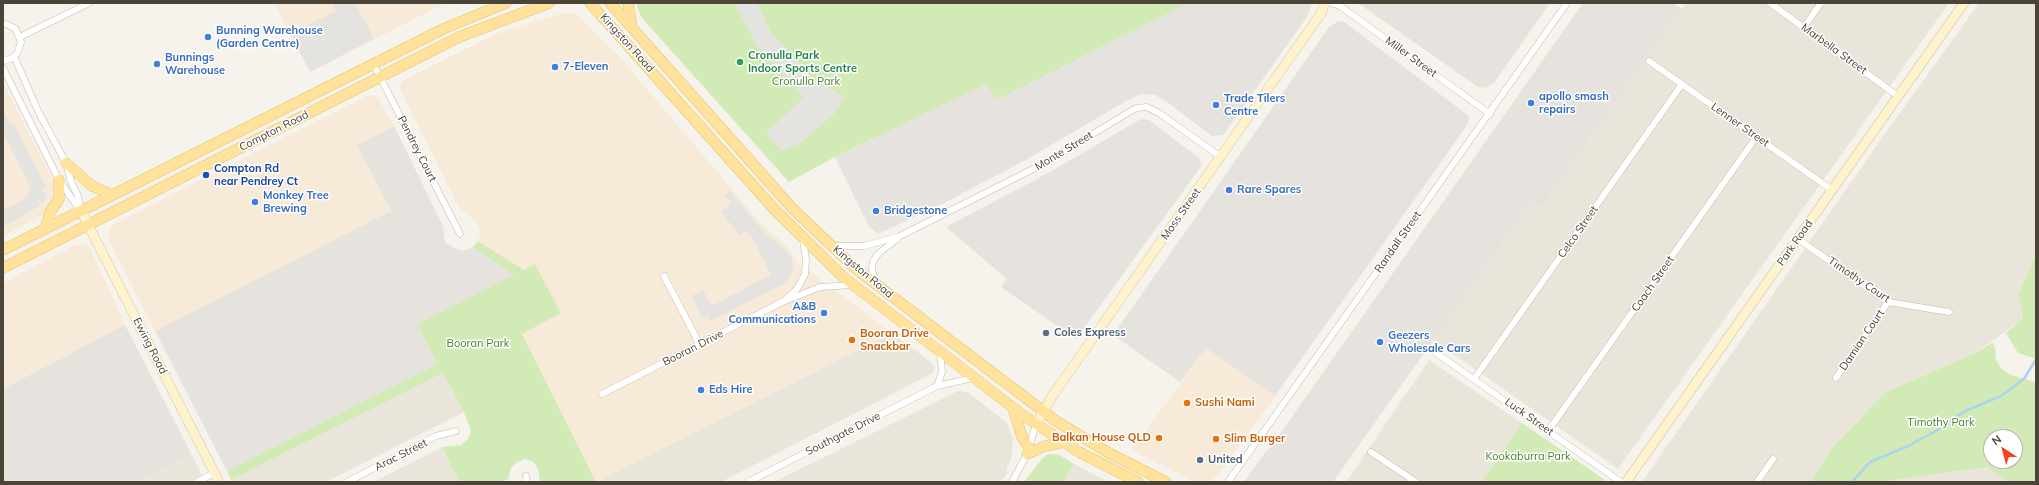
<!DOCTYPE html>
<html>
<head>
<meta charset="utf-8">
<style>
	body { margin:0 }
	#map { position:relative; width:2039px; height:485px; overflow:hidden; background:#f6f3ec; font-family:Mulish,sans-serif }
	canvas { display:block }
	.frame { position:absolute; inset:0; border:4px solid #4b4439; pointer-events:none }
	.north { position:absolute; left:1983px; top:429px; width:40px; height:40px; box-sizing:border-box; background:#fff; border:1px solid #b7b4b0; border-radius:50%; rotate:324deg; font-size:11px; font-weight:700; line-height:16px; text-align:center; color:#4b4439 }
	.north::after { content:''; display:block; margin:auto; width:14px; height:18px; background:#fc3f1d; clip-path:polygon(50% 0,100% 100%,50% 72%,0 100%) }
</style>
</head>
<body>
<div id="map">
<canvas width="2039" height="485"></canvas>
<div class="frame"></div>
<div class="north">N</div>
</div>
<script>
const ctx = document.querySelector('canvas').getContext('2d');
ctx.lineJoin = 'round';
function fillPath(path, color) {
  ctx.fillStyle = color;
  ctx.fill(path, 'evenodd');
}
function poly(rows) {
  const path = new Path2D();
  for (const r of rows) {
    path.moveTo(r[0], r[1]);
    for (let i = 2; i < r.length; i += 2) path.lineTo(r[i], r[i + 1]);
  }
  return path;
}
function strokePath(path, color, width, dash) {
  ctx.strokeStyle = color;
  ctx.lineWidth = width;
  ctx.lineCap = dash ? 'butt' : 'round';
  ctx.setLineDash(dash || []);
  ctx.stroke(path);
}
function write(font, color, halo, rows, align = 'center') {
  ctx.font = font + ' Mulish,sans-serif';
  ctx.lineWidth = 3;
  ctx.setLineDash([]);
  ctx.textBaseline = 'middle';
  ctx.strokeStyle = halo;
  ctx.fillStyle = color;
  for (const [text, x, y, turn = 0] of rows) {
    ctx.save();
    ctx.translate(x, y);
    ctx.rotate((+turn || 0) * Math.PI / 180);
    ctx.textAlign = isNaN(turn) ? turn : align;
    if (halo) ctx.strokeText(text, 0, 0);
    ctx.fillText(text, 0, 0);
    ctx.restore();
  }
}
const residential = poly([
	[1686,3,1949,3,1618,469,1433,340,1531,202,1541,208],
	[1979,3,2036,3,2036,254,2018,295,2023,313,2022,320,1975,353,1886,392,1831,449,1811,482,1642,482,1877,145],
	[892,333,932,363,934,367,933,373,721,482,596,482],
	[1429,360,1522,423,1481,482,1346,482],
	[443,373,464,412,326,482,232,482,231,480],
	[958,391,969,393,1006,422,1010,430,1013,440,1012,456,1006,470,1008,472,1001,482,774,482],
	[442,447,459,482,373,482],
	[192,455,205,482,138,482],
	[1074,464,1108,482,1064,482],
	[1987,467,2007,482,1891,482,1894,480]
]);
const commercial = poly([
	[274,3,446,3,310,72],
	[562,13,576,13,623,61,759,221,790,249,795,260,892,333,596,482,522,334,561,313,535,265,524,270,478,241,481,231,475,219,460,210,399,88,402,81,496,34],
	[3,82,55,183,57,194,48,210,43,215,3,236],
	[371,95,378,98,394,126,357,145,391,211,155,331,109,240,109,230,112,225,367,96],
	[83,244,90,248,125,325,3,389,3,283,76,245],
	[1206,348,1275,396,1219,474,1210,482,1196,482,1132,450]
]);
const industrial = poly([
	[1189,3,1312,3,1307,17,1223,135,1212,136,1167,102,1155,95,1140,94,1128,100,1022,162,946,202,878,234,869,227,835,157,986,84,996,100],
	[1358,3,1550,3,1494,83,1485,88,1478,87],
	[1583,3,1673,3,1682,9,1541,208,1531,202,1333,482,1246,482],
	[1343,21,1469,116,1468,124,1275,396,1206,348,1180,382,1113,335,1329,27,1337,22],
	[1141,119,1149,120,1199,158,1202,165,1076,339,1001,287,1007,279,946,227,1050,172],
	[394,126,443,226,445,242,454,248,464,251,473,247,515,275,417,324,437,364,227,471,155,331,391,211,357,145],
	[125,325,192,455,138,482,3,482,3,389]
]);
const green = poly([
	[636,3,1189,3,996,100,986,84,835,157,789,182,641,17],
	[478,241,524,270,535,264,561,313,522,334,596,482,540,482,538,469,534,462,525,459,517,462,511,468,508,479,501,482,459,482,442,447,461,445,468,439,471,431,464,412,443,373,231,480,227,471,437,364,417,324,514,275,473,247],
	[2036,254,2036,359,2018,353,2006,333,2022,320,2023,313,2018,295],
	[1992,343,1995,346,1996,360,2001,368,2009,374,2036,383,2036,482,2007,482,1987,467,1894,480,1891,482,1811,482,1831,449,1886,392,1975,353],
	[1991,437,2015,437,2015,461,1991,461],
	[1522,423,1538,434,1608,482,1481,482],
	[1052,454,1059,455,1074,464,1064,482,1024,482,1041,460,1046,455]
]);
const parking = poly([
	[333,3,359,3,356,5,374,39,310,72,290,34,336,11],
	[734,3,757,3,771,32,813,79,845,97,834,114,802,142,782,151,766,133,804,97,757,46],
	[3,111,10,124,8,126,14,124,46,187,40,191,47,194,44,203,37,200,41,205,3,227,3,210,26,198,31,188,3,132],
	[730,191,765,233,787,251,792,259,793,270,788,280,783,284,710,321,708,316,702,318,692,296,703,290,711,306,771,275,753,239,745,231,740,236,721,212,731,203,725,195],
	[1267,450,1280,459,1264,480,1266,482,1244,482]
]);
const stream = poly([
	[1852,482,1870,462,1908,446,1934,432,1965,411,2001,396,2024,379,2036,359]
]);
const street = poly([
	[1330,3,1340,6,1490,114],
	[1770,3,1898,96],
	[3,23,15,28,21,42,17,54,10,59,3,61],
	[1804,27,1821,3],
	[20,37,89,3],
	[14,56,38,111,66,163,71,182,78,196,81,211],
	[1649,61,1832,190],
	[373,63,460,234],
	[3,68,59,180,80,210],
	[1798,239,1888,302,1949,312],
	[832,246,864,246,900,236,1041,165,1136,108,1147,107,1159,113,1221,157],
	[664,276,700,345],
	[876,284,872,269,873,261,879,253,897,239],
	[785,301,820,287,853,285],
	[1436,353,1621,482],
	[1836,378,1888,302],
	[1474,379,1682,84],
	[937,386,942,372,940,352],
	[602,394,784,301,797,289,805,274,806,260,803,239],
	[1548,431,1757,136],
	[1371,452,1416,482],
	[526,476,527,482],
	[197,482,214,473],
	[347,482,436,436,456,431],
	[748,482,937,386,973,378],
	[1012,482,1027,454,1036,424],
	[1228,482,1567,3],
	[1757,482,1773,459]
]);
const secondary = poly([
	[81,211,219,482],
	[1036,424,1053,395,1322,12,1324,3],
	[1626,482,1964,3]
]);
const primary = poly([
	[590,3,774,209,843,277,1024,416,1079,452,1138,482],
	[610,3,792,208,856,269,1056,421,1107,452,1166,482],
	[628,3,632,28],
	[66,163,92,186,112,195],
	[45,229,50,212,59,199,59,180],
	[3,250,443,29,506,3],
	[3,268,459,37,549,3],
	[1013,408,1022,437,1029,447],
	[1027,454,1045,446,1064,442]
]);
const markers = [
	[208,37,4,"#3f7fe0"],
	[740,62,4,"#2e9e5b"],
	[157,64,4,"#3f7fe0"],
	[555,67,4,"#3f7fe0"],
	[1531,103,4,"#3f7fe0"],
	[1216,105,4,"#3f7fe0"],
	[206,175,4,"#1a4fb4"],
	[1229,190,4,"#3f7fe0"],
	[255,202,4,"#3f7fe0"],
	[876,211,4,"#3f7fe0"],
	[824,313,4,"#3f7fe0"],
	[1046,333,4,"#5c6f8a"],
	[852,340,4,"#e8710a"],
	[1380,342,4,"#3f7fe0"],
	[701,390,4,"#3f7fe0"],
	[1187,403,4,"#e8710a"],
	[1159,438,4,"#e8710a"],
	[1216,439,4,"#e8710a"],
	[1200,460,4,"#5c6f8a"]
];
const shopNames = [
	["Bunning Warehouse",216,31],
	["(Garden Centre)",216,44],
	["Bunnings",165,58],
	["Warehouse",165,71],
	["7-Eleven",563,67],
	["apollo smash",1539,97],
	["repairs",1539,110],
	["Trade Tilers",1224,99],
	["Centre",1224,112],
	["Rare Spares",1237,190],
	["Monkey Tree",263,196],
	["Brewing",263,209],
	["Bridgestone",884,211],
	["A&B",816,307,"right"],
	["Communications",816,320,"right"],
	["Geezers",1388,336],
	["Wholesale Cars",1388,349],
	["Eds Hire",709,390]
];
const streetNames = [
	["Kingston Road",627,43,48],
	["Marbella Street",1834,49,36],
	["Miller Street",1411,57,36],
	["Lenner Street",1740,125,35],
	["Compton Road",274,131,-27],
	["Pendrey Court",417,149,63],
	["Monte Street",1064,151,-31],
	["Moss Street",1181,214,-55],
	["Celco Street",1578,232,-55],
	["Randall Street",1398,242,-55],
	["Park Road",1795,243,-55],
	["Kingston Road",863,272,40],
	["Timothy Court",1859,280,34],
	["Coach Street",1653,284,-55],
	["Damian Court",1862,340,-56],
	["Ewing Road",150,346,63],
	["Booran Drive",693,348,-27],
	["Luck Street",1529,417,35],
	["Southgate Drive",843,434,-27],
	["Arac Street",401,455,-27]
];
const leisureNames = [
	["Cronulla Park",748,56],
	["Indoor Sports Centre",748,69]
];
const parkNames = [
	["Cronulla Park",806,82],
	["Booran Park",478,344],
	["Timothy Park",1941,423],
	["Kookaburra Park",1528,457]
];
const transitNames = [
	["Compton Rd",214,169],
	["near Pendrey Ct",214,182]
];
const serviceNames = [
	["Coles Express",1054,333],
	["United",1208,460]
];
const foodNames = [
	["Booran Drive",860,334],
	["Snackbar",860,347],
	["Sushi Nami",1195,403],
	["Balkan House QLD",1151,438,"right"],
	["Slim Burger",1224,439]
];
fillPath(residential, '#eae5da');
fillPath(commercial, '#f7ead8');
fillPath(industrial, '#e6e2dd');
fillPath(green, '#d2eab5');
fillPath(parking, '#e5e3e0');
strokePath(stream, '#a9d4f2', 2.5);
strokePath(street, '#c2bbae', 7);
strokePath(secondary, '#d6c79b', 10);
strokePath(primary, '#e6c16a', 11);
strokePath(street, '#fff', 6);
strokePath(secondary, '#fff3cd', 9);
strokePath(primary, '#ffe39c', 10);
for (const [x, y, r, color] of markers) {
  const dot = new Path2D();
  dot.arc(x, y, r, 0, 2 * Math.PI);
  ctx.fillStyle = color;
  ctx.fill(dot);
  strokePath(dot, '#fff', 1.5);
}
write('bold 11px', '#366cbe', '#fff', shopNames, 'left');
write('11px', '#4b4439', '#fff', streetNames);
write('bold 11px', '#27864d', '#fff', leisureNames, 'left');
write('11px', '#4a7f2a', '#fff', parkNames);
write('bold 11px', '#164399', '#fff', transitNames, 'left');
write('bold 11px', '#4e5e75', '#fff', serviceNames, 'left');
write('bold 11px', '#c56008', '#fff', foodNames, 'left');
</script>
</body>
</html>
